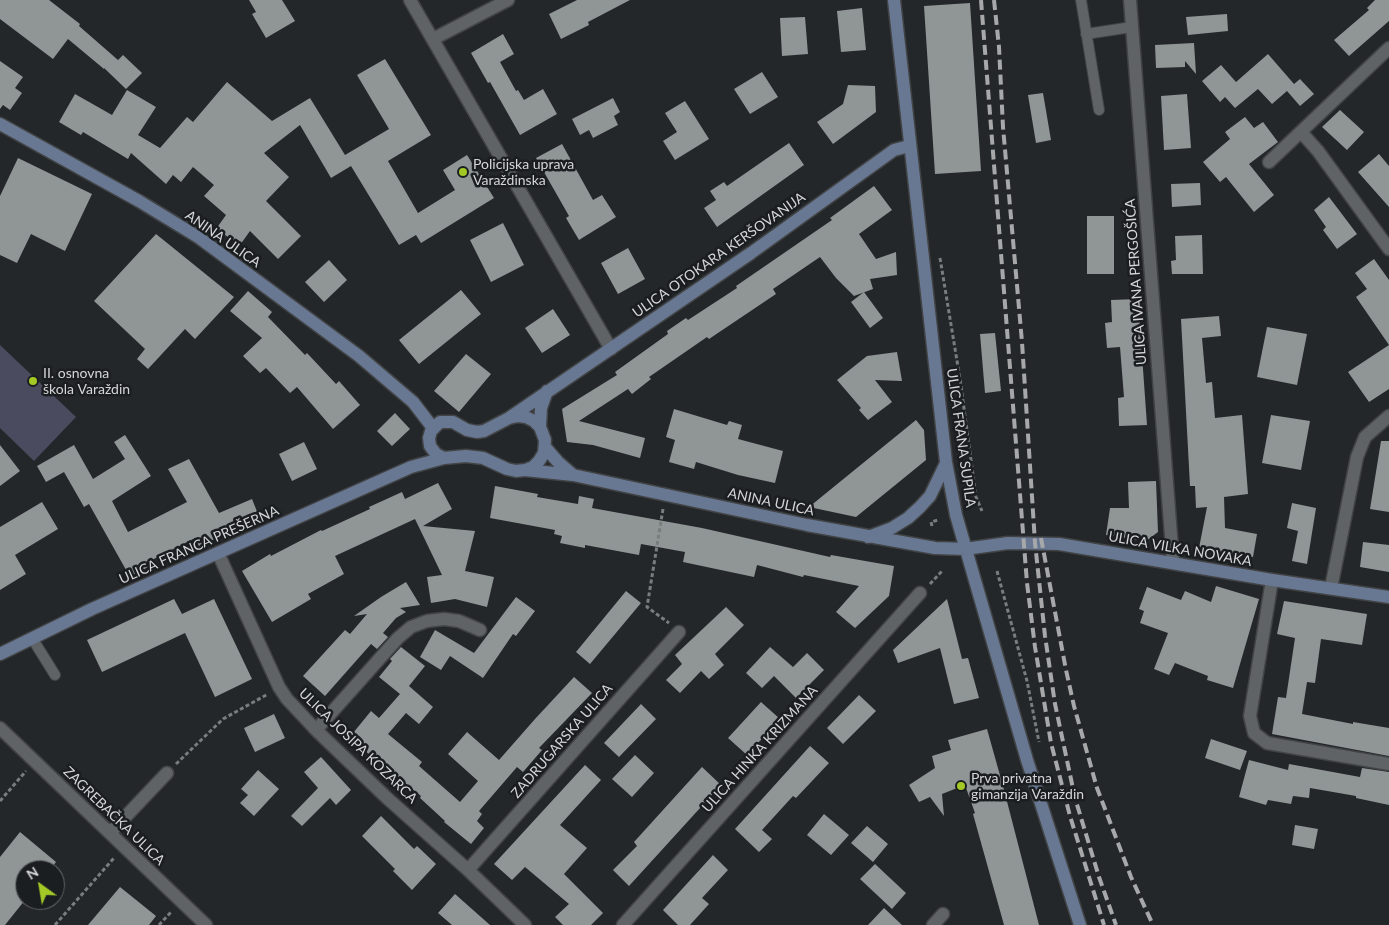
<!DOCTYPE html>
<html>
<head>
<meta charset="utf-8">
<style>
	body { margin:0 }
	#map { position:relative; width:1389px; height:925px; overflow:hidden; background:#242729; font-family:Lato,sans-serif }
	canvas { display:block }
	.north { position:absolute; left:15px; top:860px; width:50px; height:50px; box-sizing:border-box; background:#1b1e20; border:1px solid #656769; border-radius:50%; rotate:328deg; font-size:14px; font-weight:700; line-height:20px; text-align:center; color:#d3d5d6 }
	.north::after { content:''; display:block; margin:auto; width:18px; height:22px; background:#a3c927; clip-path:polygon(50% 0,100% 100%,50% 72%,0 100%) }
</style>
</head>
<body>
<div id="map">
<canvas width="1389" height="925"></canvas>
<div class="north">N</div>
</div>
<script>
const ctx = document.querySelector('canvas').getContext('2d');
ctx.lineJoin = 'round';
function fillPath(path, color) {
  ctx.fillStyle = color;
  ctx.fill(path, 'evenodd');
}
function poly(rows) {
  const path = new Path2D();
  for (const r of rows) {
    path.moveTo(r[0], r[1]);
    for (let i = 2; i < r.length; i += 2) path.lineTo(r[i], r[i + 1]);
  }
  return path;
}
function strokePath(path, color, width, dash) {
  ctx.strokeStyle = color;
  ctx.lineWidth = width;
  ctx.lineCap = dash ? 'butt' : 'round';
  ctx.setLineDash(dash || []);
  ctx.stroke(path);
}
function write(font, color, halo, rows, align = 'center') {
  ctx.font = font + ' Lato,sans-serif';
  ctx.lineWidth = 5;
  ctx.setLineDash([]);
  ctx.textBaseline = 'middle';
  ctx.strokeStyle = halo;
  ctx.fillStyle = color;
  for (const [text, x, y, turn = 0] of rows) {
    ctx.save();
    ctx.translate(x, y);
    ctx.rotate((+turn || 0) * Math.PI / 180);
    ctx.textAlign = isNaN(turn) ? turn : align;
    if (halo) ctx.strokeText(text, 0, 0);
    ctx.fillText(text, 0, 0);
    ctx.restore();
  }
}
const green = poly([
	[0,345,76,417,34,461,0,428]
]);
const building = poly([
	[0,0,49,0,80,24,79,26,118,60,123,55,142,73,126,89,104,68,104,69,68,39,53,59,0,19],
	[249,0,282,0,295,21,266,38,252,14,256,12],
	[577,0,630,0,588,22,589,25,561,39,549,14],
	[1375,0,1389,0,1389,21,1349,56,1334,40,1369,10,1367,8],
	[970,3,981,171,935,174,924,6],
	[862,8,866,50,841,52,837,11],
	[1227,14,1228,31,1188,35,1186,17],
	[805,17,808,54,782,56,780,18],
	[503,34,514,54,500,62,516,91,518,90,524,100,543,89,557,114,520,135,490,82,488,83,471,53],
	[1194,43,1196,74,1185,61,1185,67,1156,68,1155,45],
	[1268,54,1294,84,1300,79,1314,94,1300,106,1287,91,1272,104,1258,89,1235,108,1225,97,1220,102,1202,81,1221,65,1236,82],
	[385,59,431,135,388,161,418,213,455,190,443,170,467,155,494,198,421,243,416,235,399,245,351,166,331,178,300,125,264,153,289,177,266,201,301,236,278,259,250,231,240,245,216,229,226,215,204,196,214,185,193,167,181,182,173,175,166,184,131,153,128,159,83,132,81,135,59,122,75,94,112,115,127,90,156,107,138,135,160,148,187,117,193,122,227,82,272,121,310,98,345,155,389,129,357,75],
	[0,61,23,77,15,88,22,93,10,110,3,105,0,109],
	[762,72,778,97,750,114,734,89],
	[848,85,875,86,876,112,833,144,817,122,843,104],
	[1043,93,1051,140,1036,143,1028,95],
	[1187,94,1191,148,1164,150,1161,96],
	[613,98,620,112,614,116,618,125,593,138,589,130,580,135,572,119],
	[685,101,709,139,675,160,663,141,677,132,665,113],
	[1340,110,1364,132,1347,150,1322,127],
	[1245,117,1254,128,1263,122,1278,142,1249,164,1274,195,1254,212,1226,177,1220,182,1203,162,1230,139,1225,132],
	[789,143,804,165,717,227,704,208,716,200,710,191,724,182,727,186],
	[562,144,593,200,602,195,616,217,579,240,566,218,569,216,536,158],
	[1379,154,1389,166,1389,207,1358,172],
	[18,158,92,194,65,251,31,234,17,263,0,255,0,196],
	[1200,183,1201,205,1172,207,1171,184],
	[874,186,892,210,859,234,876,259,896,252,897,275,870,279,873,289,854,296,836,278,820,257,773,289,776,294,709,339,707,337,649,377,651,379,632,394,628,389,579,421,645,438,640,458,593,445,567,442,562,409,617,375,615,372,668,334,667,331,686,318,688,320,737,288,736,286,832,220,830,218],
	[1329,197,1357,234,1337,249,1323,230,1326,227,1314,210],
	[1087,216,1114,216,1114,274,1087,274],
	[503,223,524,265,491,282,470,240],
	[156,234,234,297,195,339,185,329,148,369,137,359,145,349,94,301],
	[1202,235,1203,274,1172,274,1171,261,1176,260,1175,236],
	[628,248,645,279,618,294,601,263],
	[1374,259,1389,280,1389,389,1369,402,1348,372,1389,345,1356,297,1367,289,1355,273],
	[329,260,347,280,324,302,305,282],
	[461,290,481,314,419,364,399,340],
	[248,291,272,312,268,317,305,355,307,353,336,384,339,381,360,405,333,429,297,387,290,393,266,368,260,373,243,356,262,338,230,311],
	[864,292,883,318,870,328,851,302],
	[1138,299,1147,425,1119,426,1118,398,1124,397,1120,347,1107,348,1105,323,1112,322,1111,300],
	[553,309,570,335,542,353,525,328],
	[1219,316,1221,336,1202,338,1206,383,1212,382,1215,418,1242,415,1248,494,1224,497,1225,528,1257,534,1253,557,1199,548,1207,507,1196,508,1195,486,1190,486,1181,319],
	[1267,327,1307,334,1297,385,1257,377],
	[995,333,1001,391,985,393,980,334],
	[897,352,902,381,875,380,892,402,868,420,859,410,861,408,837,380,867,356],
	[466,354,491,374,459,412,434,391],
	[674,409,727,425,729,421,742,425,738,439,783,451,775,483,738,475,696,462,694,469,669,462,675,440,666,437],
	[395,413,410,429,392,446,377,431],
	[1271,415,1310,421,1301,470,1262,463],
	[916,420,924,430,926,460,856,517,809,507],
	[125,435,151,476,112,501,128,532,187,502,168,469,189,459,219,513,252,499,260,519,199,546,195,538,146,563,148,567,130,577,89,504,84,507,64,472,46,482,37,466,74,445,93,479,125,459,114,442],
	[1381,441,1389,441,1389,512,1370,509],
	[304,442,317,469,292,481,279,454],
	[0,445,20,471,0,486],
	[1156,481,1158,532,1146,541,1106,535,1110,508,1129,508,1128,482],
	[438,483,452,509,423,526,475,531,465,571,494,577,487,607,455,599,431,603,427,577,442,575,415,519,335,556,344,574,308,594,311,599,272,622,242,571,270,554,271,556,321,530,322,531,370,509,369,507,402,492,405,499],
	[495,486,538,494,537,497,578,504,579,496,594,499,592,508,702,528,830,557,831,555,894,566,889,596,855,628,836,612,859,586,804,575,803,577,757,565,754,577,683,562,685,552,641,544,639,555,585,545,585,548,560,543,562,536,554,534,555,530,490,518],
	[42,502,58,529,15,555,26,574,0,590,0,527],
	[1292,503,1316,508,1307,564,1292,561,1298,531,1287,528],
	[1363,542,1389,545,1389,572,1360,567],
	[406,582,420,605,400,608,406,612,396,618,383,633,388,637,377,649,371,644,325,696,303,676,345,630,350,634,367,614,354,616,381,597],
	[1216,586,1259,599,1233,688,1207,680,1208,676,1175,663,1169,675,1154,669,1168,633,1140,623,1144,611,1139,609,1147,587,1181,600,1185,591,1211,602],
	[626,591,641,603,590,664,576,652],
	[516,597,535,611,516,636,513,634,483,678,450,656,441,670,420,657,435,630,474,653],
	[174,599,182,614,214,599,252,679,215,697,185,633,102,672,87,640],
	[947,599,962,659,968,658,979,698,954,704,940,648,898,663,893,650],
	[1284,601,1367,614,1362,645,1321,639,1315,683,1307,682,1302,714,1353,724,1353,722,1389,728,1389,756,1272,734,1278,697,1286,698,1295,638,1277,634],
	[726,607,744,625,715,654,724,665,709,679,701,671,680,693,666,680,682,664,675,655],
	[401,647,425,666,409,686,433,707,419,724,406,713,388,734,422,762,419,766,460,802,478,781,448,754,467,732,499,760,535,719,574,677,592,693,539,748,542,750,523,772,517,767,479,811,482,814,477,821,484,828,471,844,444,822,445,821,420,798,421,796,349,738,371,711,379,718,400,694,379,677,392,661,390,659],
	[770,647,793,667,807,653,824,670,796,698,774,676,762,688,746,673],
	[859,695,876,711,843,744,827,728],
	[761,702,780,719,747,755,728,738],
	[641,704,656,719,619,757,604,743],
	[274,714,285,738,255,752,244,728],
	[987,729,1003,786,1039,925,1004,925,973,814,975,813,965,785,942,794,944,816,930,797,919,802,909,785,935,768,932,756,951,750,948,740],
	[1211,739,1247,751,1240,770,1205,758],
	[810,746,829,763,796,798,793,796,762,830,772,839,759,852,735,829],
	[635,755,654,773,632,797,612,779],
	[321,757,351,790,336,805,330,798,302,826,291,816,318,788,304,772],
	[1249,760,1288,770,1289,764,1360,777,1362,768,1389,772,1389,805,1356,798,1356,796,1310,788,1309,798,1293,796,1291,804,1268,800,1266,805,1239,797],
	[585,765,601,780,560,825,587,848,564,874,603,913,591,925,563,925,555,917,569,904,525,867,512,880,494,864],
	[702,767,721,785,629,886,613,870,637,846,634,842],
	[258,770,279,789,254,816,240,803,248,795,241,789],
	[824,814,849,835,831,855,807,835],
	[381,816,414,849,417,846,436,864,412,890,393,871,395,869,362,836],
	[1295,825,1318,829,1314,849,1292,845],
	[867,826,888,844,873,862,851,843],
	[20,832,56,862,50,870,25,870,25,900,5,925,0,925,0,857],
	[713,855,728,870,702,898,709,904,690,925,678,925,663,910],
	[875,864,906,893,892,909,860,879],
	[120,887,156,916,149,925,88,925],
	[455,894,490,925,452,925,438,913],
	[884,908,902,925,868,925]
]);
const path = poly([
	[940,258,960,379,976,497,982,511],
	[663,509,647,607,669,623],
	[932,526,931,522,938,520],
	[997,571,1027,681,1039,742],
	[930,584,942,571],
	[176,764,223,719,268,694],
	[0,801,26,771],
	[55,925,114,858],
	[159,925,172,911]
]);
const lane = poly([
	[1081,0,1099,110],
	[1086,34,1132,27],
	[32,638,55,675]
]);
const street = poly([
	[410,0,611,349],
	[1130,0,1173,562],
	[433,39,508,0],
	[1301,132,1318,151,1389,249],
	[1269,162,1389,48],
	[218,553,279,687,287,699,316,730,387,798,468,870,525,925],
	[1272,580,1250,716,1254,733,1267,743,1389,764],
	[1331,588,1357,457,1365,437,1389,416],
	[0,728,206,925],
	[316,730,398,638,411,627,427,621,444,619,459,621,480,630],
	[110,833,167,773],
	[468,870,679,632],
	[623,925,920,593],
	[933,925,943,914]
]);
const secondary = poly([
	[894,0,946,462,956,515,1027,760,1080,925],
	[0,124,139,201,198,237,359,356,413,402,433,428],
	[518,416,526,417,534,421,540,427,545,440,544,453,539,461,533,467,525,470,516,471,507,469,483,458,466,456,444,458,436,454,430,446,429,438,431,431,440,422,453,422,467,430,477,432,484,431,509,418,518,416],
	[509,418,751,253,894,150,909,146],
	[540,427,541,408,547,391],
	[545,447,558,462,573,475],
	[525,470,573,475,807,525,935,548,965,549,1008,543,1059,544,1272,580,1389,597],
	[868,537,892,528,908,518,920,507,930,496,946,463],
	[0,654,92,609,411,467,444,458]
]);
const rail = poly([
	[981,0,1027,583,1035,647,1051,743,1070,816,1104,925],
	[994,0,999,47,1003,127,1022,342,1035,543,1045,636,1055,704,1075,798,1099,877,1116,925],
	[1041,538,1066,670,1074,706,1097,788,1131,877,1153,925]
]);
const markers = [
	[463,172,5,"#a3c927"],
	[33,381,5,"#a3c927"],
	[961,786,5,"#a3c927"]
];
const poiNames = [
	["Policijska uprava",473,164],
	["Varaždinska",473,180],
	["II. osnovna",43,373],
	["škola Varaždin",43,389],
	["Prva privatna",971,778],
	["gimanzija Varaždin",971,794]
];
const streetNames = [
	["ANINA ULICA",223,239,35],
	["ULICA OTOKARA KERŠOVANIJA",719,255,-35],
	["ULICA IVANA PERGOŠIĆA",1136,282,-94],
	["ULICA FRANA SUPILA",961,438,82],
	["ANINA ULICA",771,502,12],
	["ULICA FRANCA PREŠERNA",199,545,-24],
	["ULICA VILKA NOVAKA",1180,549,10],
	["ZADRUGARSKA ULICA",562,741,-49],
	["ULICA JOSIPA KOZARCA",358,746,44],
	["ULICA HINKA KRIZMANA",760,749,-48],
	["ZAGREBAČKA ULICA",114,816,44]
];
fillPath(green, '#4b4b60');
fillPath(building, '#909596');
strokePath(lane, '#414345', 12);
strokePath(street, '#414345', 15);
strokePath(secondary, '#414345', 15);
strokePath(path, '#7a7d7e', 3, [4, 2.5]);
strokePath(lane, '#5f6365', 10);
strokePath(street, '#5f6365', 12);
strokePath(secondary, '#687892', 12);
strokePath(rail, '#a6a8aa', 4, [10, 5]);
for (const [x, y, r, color] of markers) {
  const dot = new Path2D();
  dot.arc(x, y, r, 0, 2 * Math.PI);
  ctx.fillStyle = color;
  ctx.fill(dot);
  strokePath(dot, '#1b1e20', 2);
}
write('14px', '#d3d5d6', '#1b1e20', poiNames, 'left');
write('14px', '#d3d5d6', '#1b1e20', streetNames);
</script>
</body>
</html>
